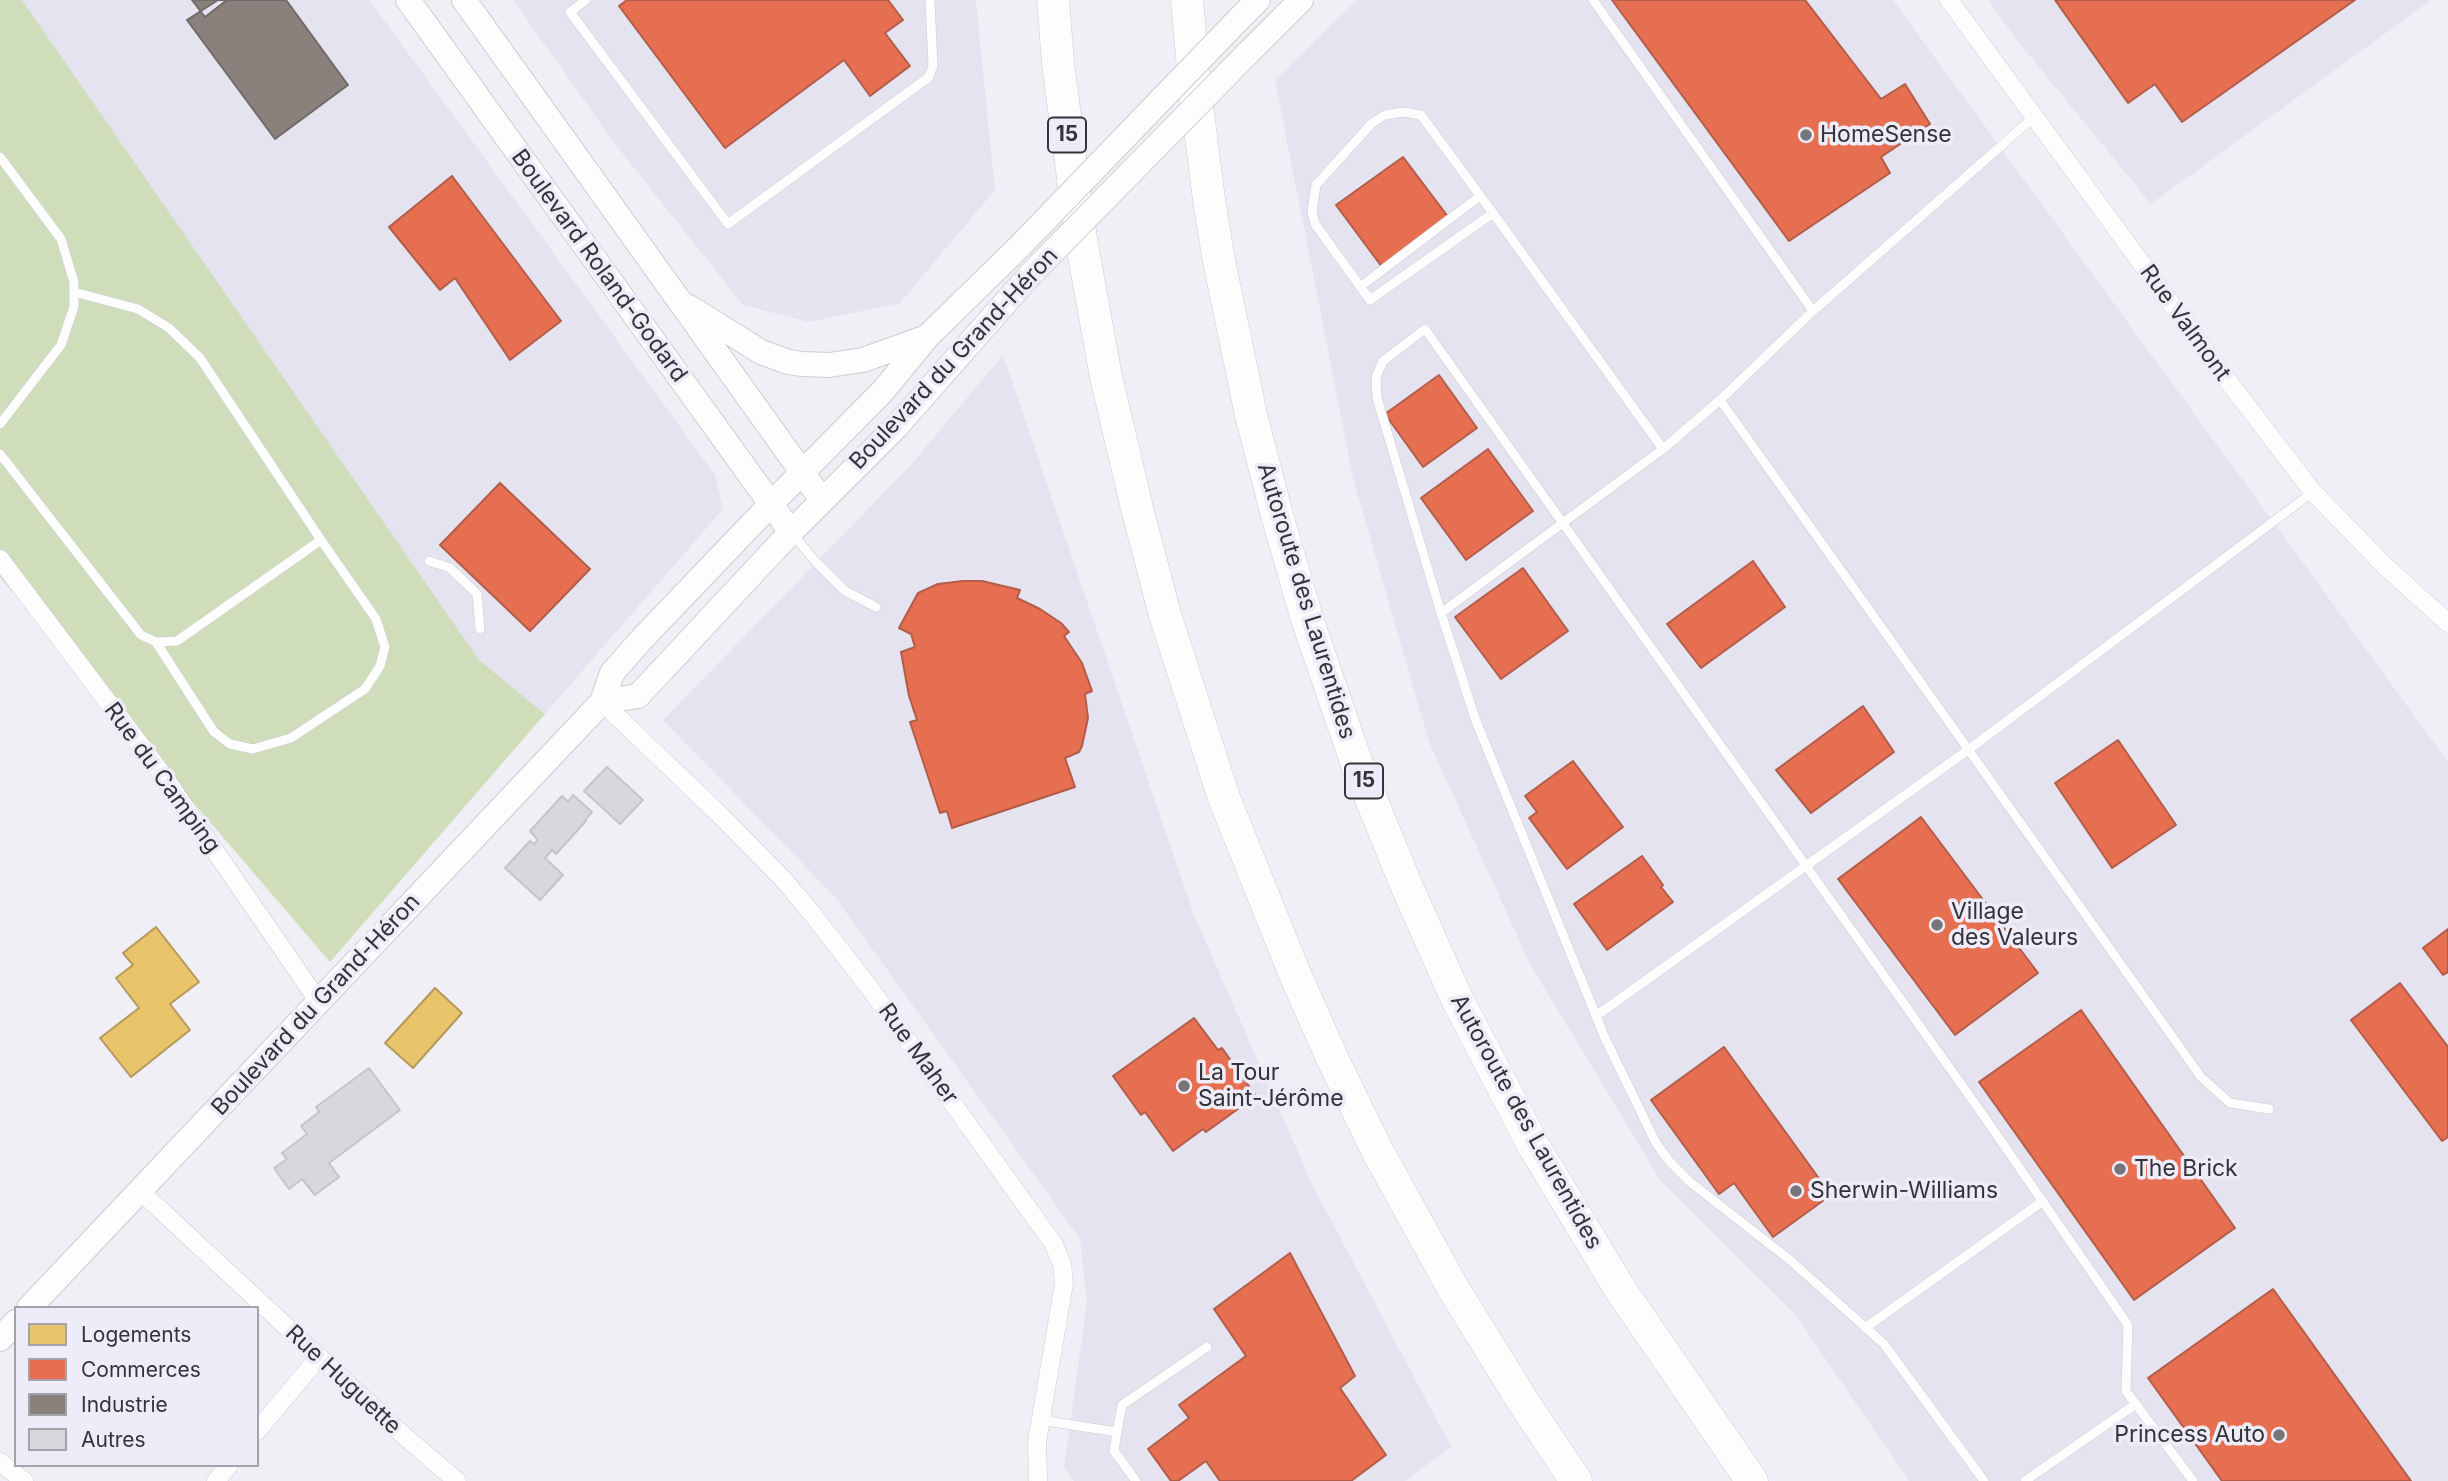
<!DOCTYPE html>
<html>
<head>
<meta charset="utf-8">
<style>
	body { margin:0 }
	#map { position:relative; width:2448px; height:1481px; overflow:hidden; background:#f0eff5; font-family:Inter,sans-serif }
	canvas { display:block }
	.legend { position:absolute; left:14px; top:1306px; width:245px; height:161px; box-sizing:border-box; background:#eeecf8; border:2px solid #a4a2ab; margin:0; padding:9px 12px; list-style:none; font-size:21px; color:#343438 }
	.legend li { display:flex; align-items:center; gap:14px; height:35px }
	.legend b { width:35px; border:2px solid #a4a2ab }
</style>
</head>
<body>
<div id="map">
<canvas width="2448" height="1481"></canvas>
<ul class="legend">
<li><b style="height:19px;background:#e9c46a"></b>Logements</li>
<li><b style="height:19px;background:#e76f51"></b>Commerces</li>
<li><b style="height:19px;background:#8a817c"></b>Industrie</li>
<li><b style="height:19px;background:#d7d7dc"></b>Autres</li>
</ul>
</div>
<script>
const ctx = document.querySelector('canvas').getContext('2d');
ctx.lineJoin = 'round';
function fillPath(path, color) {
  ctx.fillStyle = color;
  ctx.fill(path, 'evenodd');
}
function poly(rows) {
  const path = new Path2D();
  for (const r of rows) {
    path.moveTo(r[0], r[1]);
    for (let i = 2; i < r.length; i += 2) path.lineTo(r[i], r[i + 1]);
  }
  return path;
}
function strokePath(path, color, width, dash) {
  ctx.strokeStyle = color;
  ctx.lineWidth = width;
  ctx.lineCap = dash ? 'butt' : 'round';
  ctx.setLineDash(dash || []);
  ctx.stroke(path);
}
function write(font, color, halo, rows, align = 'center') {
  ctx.font = font + ' Inter,sans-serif';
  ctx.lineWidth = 7;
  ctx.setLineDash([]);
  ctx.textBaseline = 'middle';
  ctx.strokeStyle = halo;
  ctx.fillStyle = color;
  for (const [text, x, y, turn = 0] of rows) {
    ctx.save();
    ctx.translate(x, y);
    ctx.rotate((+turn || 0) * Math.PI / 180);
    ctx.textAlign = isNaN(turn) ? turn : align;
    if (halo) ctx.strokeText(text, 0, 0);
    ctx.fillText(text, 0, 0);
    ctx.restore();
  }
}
const built = poly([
	[22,0,369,0,449,109,715,475,723,509,545,714,479,660,376,516],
	[513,0,976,0,995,190,900,303,809,322,743,305,615,144],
	[1357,0,1893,0,2448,762,2448,1481,1909,1481,1794,1313,1660,1180,1531,966,1429,742,1353,478,1275,80],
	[1988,0,2431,0,2151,204,2020,44],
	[1003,355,1194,915,1312,1184,1451,1447,1405,1481,1074,1481,1064,1468,1087,1302,1080,1239,835,897,663,720,909,467]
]);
const green = poly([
	[0,0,22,0,479,660,545,714,330,962,0,577]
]);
const homes = poly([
	[156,927,199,982,170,1004,190,1030,131,1077,100,1038,139,1008,116,978,133,965,123,953,156,927],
	[435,988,462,1013,413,1068,385,1043,435,988]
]);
const shops = poly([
	[627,0,888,0,903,20,885,33,910,66,870,96,844,60,725,148,619,6,627,0],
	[1612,0,1805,0,1881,99,1905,84,1930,124,1881,157,1890,173,1789,241,1612,0],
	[2055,0,2355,0,2182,122,2155,84,2128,103,2055,0],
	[1403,157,1449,218,1382,267,1336,205,1403,157],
	[452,176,561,321,510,360,455,278,440,290,389,227,452,176],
	[1439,375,1477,428,1423,467,1385,414,1439,375],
	[1488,449,1533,511,1466,560,1421,498,1488,449],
	[500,483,590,569,530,631,440,545,500,483],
	[1753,561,1785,607,1701,668,1667,624,1753,561],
	[1523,568,1568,631,1501,679,1455,617,1523,568],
	[963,581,982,581,1020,590,1017,598,1040,609,1061,623,1069,632,1064,636,1082,663,1092,691,1085,694,1088,718,1082,746,1079,752,1065,758,1075,787,952,828,947,811,940,813,910,722,917,720,909,696,901,652,915,647,911,634,899,628,918,593,938,584,963,581],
	[1863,706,1894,752,1811,813,1776,770,1863,706],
	[2118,740,2176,825,2112,868,2055,783,2118,740],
	[1573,761,1623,827,1567,869,1529,818,1537,812,1525,796,1573,761],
	[1921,817,2038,973,1955,1035,1838,879,1921,817],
	[1642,856,1663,885,1661,887,1673,902,1607,950,1574,904,1642,856],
	[2448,929,2448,972,2443,975,2423,948,2448,929],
	[2400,983,2448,1047,2448,1137,2442,1141,2351,1020,2400,983],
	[2081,1010,2235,1228,2134,1300,1979,1082,2081,1010],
	[1194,1018,1218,1050,1222,1048,1256,1096,1206,1132,1203,1129,1173,1151,1145,1112,1141,1115,1113,1076,1194,1018],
	[1724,1047,1831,1195,1773,1237,1734,1183,1719,1194,1651,1100,1724,1047],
	[1290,1253,1355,1376,1340,1388,1386,1455,1351,1481,1220,1481,1206,1461,1178,1481,1171,1481,1148,1449,1189,1418,1179,1405,1246,1356,1214,1309,1290,1253],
	[2273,1289,2411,1481,2222,1481,2148,1378,2273,1289]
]);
const industry = poly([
	[192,0,227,0,205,17,192,0],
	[218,0,286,0,348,85,275,139,187,20,218,0]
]);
const building = poly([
	[607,767,643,800,620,824,584,791,607,767],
	[573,795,592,812,585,820,586,821,556,854,552,850,545,858,563,875,540,900,505,868,530,841,534,844,538,840,530,831,562,796,568,802,573,795],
	[369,1068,400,1110,329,1163,339,1177,315,1195,302,1179,289,1189,274,1168,287,1159,282,1153,307,1134,301,1126,319,1112,316,1107,369,1068]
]);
const lane = poly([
	[586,0,570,12,728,224,929,77,933,66,930,0],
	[1593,0,1813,311],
	[0,157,61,239,74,282,74,307,61,345,0,424],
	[1493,213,1370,300,1315,224,1312,212,1316,185,1372,123,1385,115,1404,112,1421,115,1498,220,1663,449],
	[1360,287,1480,196],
	[74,292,138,309,169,328,200,358,321,540,376,619,385,647,380,666,365,689,291,738,253,749,230,744,214,732,156,642],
	[1720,400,2201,1077,2230,1103,2269,1109],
	[0,454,141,635,156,642,177,641,321,540],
	[792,533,815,561,845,591,876,607],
	[429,561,450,568,477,594,480,629],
	[1441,613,1663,449,1720,400,1813,311,2034,117],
	[1596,1016,1968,750,2313,492],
	[1865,1328,2043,1201],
	[1040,1420,1117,1432,1114,1451,1136,1481],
	[1117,1432,1122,1405,1207,1347],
	[1984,1481,1884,1344,1790,1260,1690,1182,1669,1161,1656,1143,1605,1038,1476,721,1441,613,1377,398,1376,377,1383,361,1425,329,1983,1115,2128,1325,2126,1391,2193,1481],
	[2025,1481,2136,1404]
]);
const street = poly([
	[1949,0,2215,364,2313,492,2385,566,2448,623],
	[0,559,162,774,319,1002],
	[602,702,719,814,782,878,810,911,869,987,1053,1243,1062,1264,1064,1283,1037,1442,1038,1481],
	[139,1190,403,1435,457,1481],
	[257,1431,319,1357],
	[0,1462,24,1481],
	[216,1481,229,1465]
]);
const secondary = poly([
	[408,0,791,532],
	[464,0,822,500],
	[1237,21,1258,0],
	[1247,54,1301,0],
	[689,307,761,352,788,362,802,364,829,365,863,360,927,337],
	[602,702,638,696,791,532,896,427,1028,277],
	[29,1308,602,702,612,673,641,640,771,504,882,392,928,336,1020,246],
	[0,1339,16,1322]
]);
const highway = poly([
	[1053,0,1058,63,1081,239,1106,377,1137,508,1165,615,1224,798,1294,972,1333,1060,1378,1152,1453,1288,1522,1400,1576,1481],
	[1187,0,1195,90,1210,207,1219,261,1251,415,1277,515,1308,622,1358,767,1407,887,1457,999,1533,1145,1620,1289,1752,1481]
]);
const secondaryBridge = poly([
	[1020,246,1237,21],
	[1028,277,1247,54]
]);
const markers = [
	[1806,135,7,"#76757a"],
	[1937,925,7,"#76757a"],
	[1184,1086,7,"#76757a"],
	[2120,1169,7,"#76757a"],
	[1796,1191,7,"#76757a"],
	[2279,1435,7,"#76757a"]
];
const shields = [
	[1067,135,38],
	[1364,781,38]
];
const shieldNames = [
	["15",1067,135],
	["15",1364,781]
];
const poiNames = [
	["HomeSense",1820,135],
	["Village",1951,912],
	["des Valeurs",1951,938],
	["La Tour",1198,1073],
	["Saint-Jérôme",1198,1099],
	["The Brick",2134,1169],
	["Sherwin-Williams",1810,1191],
	["Princess Auto",2265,1435,"right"]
];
const streetNames = [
	["Boulevard Roland-Godard",599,266,54],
	["Rue Valmont",2185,323,54],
	["Boulevard du Grand-Héron",954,359,-47],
	["Autoroute des Laurentides",1306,601,73],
	["Rue du Camping",162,778,54],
	["Boulevard du Grand-Héron",316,1005,-47],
	["Rue Maher",918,1054,54],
	["Autoroute des Laurentides",1526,1122,61],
	["Rue Huguette",343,1380,43]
];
fillPath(built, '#e6e3f0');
fillPath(green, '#cfddbb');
fillPath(homes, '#e9c46a');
strokePath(homes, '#b3995b', 2);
fillPath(shops, '#e76f51');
strokePath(shops, '#b15d4a', 2);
fillPath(industry, '#8a817c');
strokePath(industry, '#706a68', 2);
fillPath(building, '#d7d7dc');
strokePath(building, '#c5c4c9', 2);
strokePath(lane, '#ccccd0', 10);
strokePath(street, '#ccccd0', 19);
strokePath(secondary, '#ccccd0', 26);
strokePath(highway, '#ccccd0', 33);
strokePath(lane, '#fdfdfe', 9);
strokePath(street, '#fdfdfe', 18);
strokePath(secondary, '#fdfdfe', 24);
strokePath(highway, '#fdfdfe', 32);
strokePath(secondaryBridge, '#ccccd0', 26, []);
strokePath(secondaryBridge, '#fdfdfe', 24);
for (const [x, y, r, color] of markers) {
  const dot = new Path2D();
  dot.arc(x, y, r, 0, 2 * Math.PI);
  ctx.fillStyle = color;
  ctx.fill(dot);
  strokePath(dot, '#eeecf8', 2.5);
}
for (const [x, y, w] of shields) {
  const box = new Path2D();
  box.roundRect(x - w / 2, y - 17.5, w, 35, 5);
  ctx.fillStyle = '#eeecf8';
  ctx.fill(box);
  strokePath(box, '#343438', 2);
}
write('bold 21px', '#343438', null, shieldNames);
write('23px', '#343438', '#eeecf8', poiNames, 'left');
write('23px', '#343438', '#eeecf8', streetNames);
</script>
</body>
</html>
